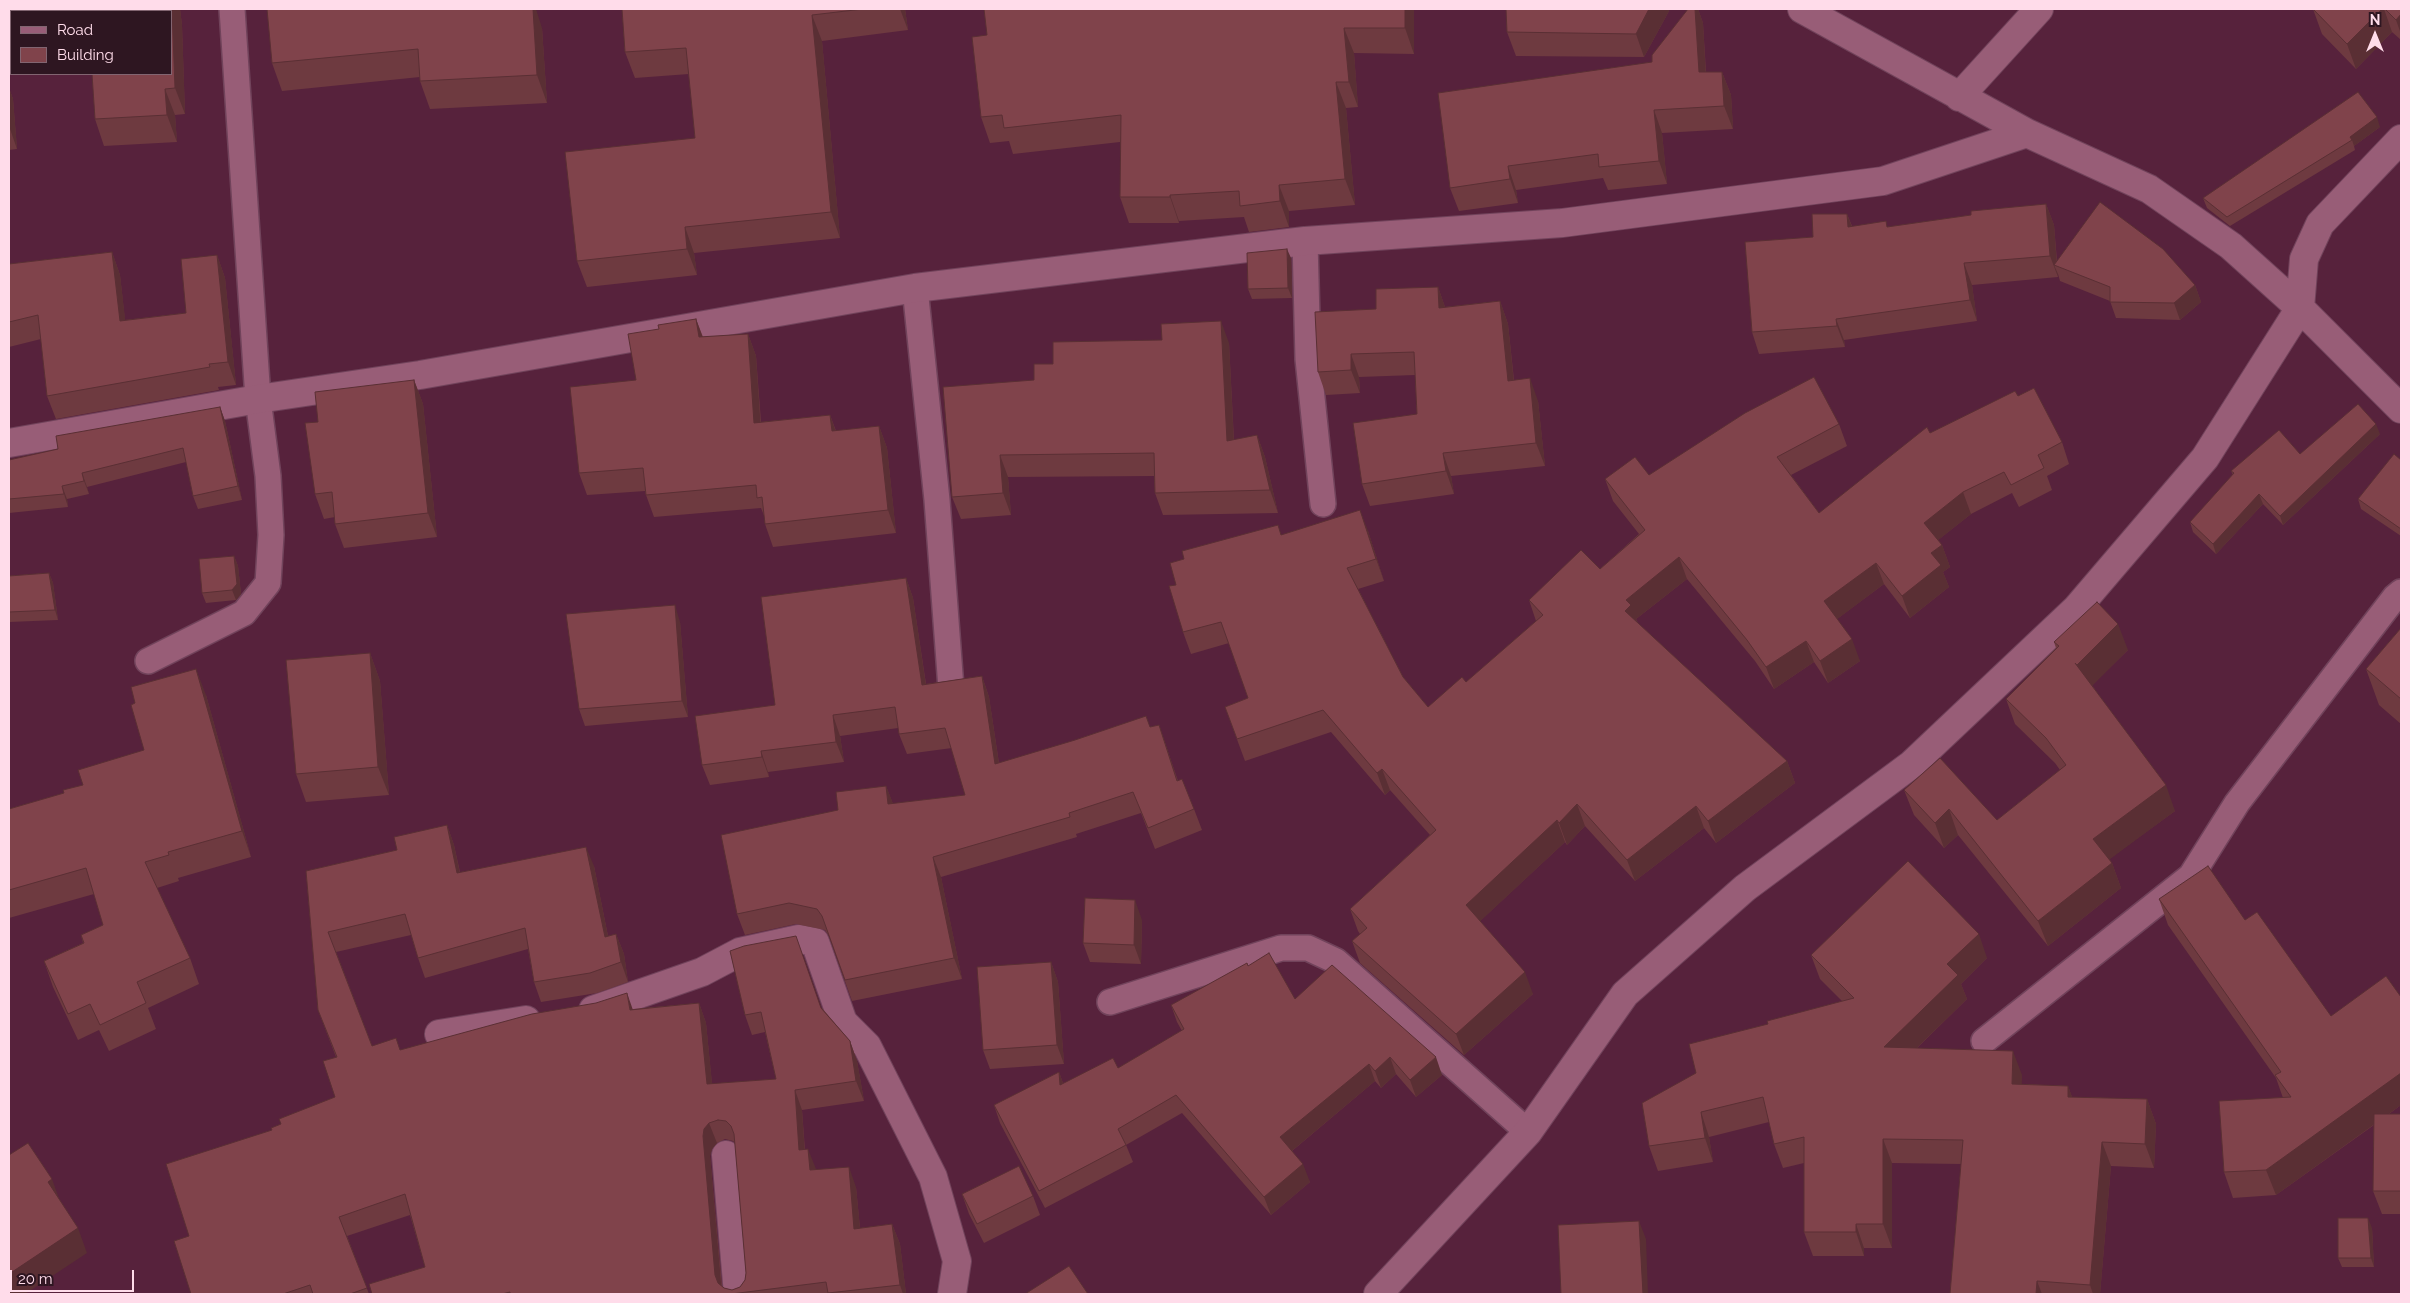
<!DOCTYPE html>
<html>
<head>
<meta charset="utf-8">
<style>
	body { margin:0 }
	#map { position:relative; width:2410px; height:1303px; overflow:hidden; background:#57223c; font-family:Raleway,sans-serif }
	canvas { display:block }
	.frame { position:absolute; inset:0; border:10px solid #ffdcea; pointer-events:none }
	.legend { position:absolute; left:10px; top:10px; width:162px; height:65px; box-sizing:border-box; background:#2e1621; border:1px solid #826571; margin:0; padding:6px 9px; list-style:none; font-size:15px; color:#ffdcea }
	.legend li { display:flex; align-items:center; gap:10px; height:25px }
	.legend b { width:25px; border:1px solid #826571 }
	.north { position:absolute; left:2350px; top:10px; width:50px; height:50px; -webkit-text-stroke:4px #2e1621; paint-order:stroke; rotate:0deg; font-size:14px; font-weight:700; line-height:20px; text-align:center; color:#ffdcea }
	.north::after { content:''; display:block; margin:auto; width:18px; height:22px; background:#ffdcea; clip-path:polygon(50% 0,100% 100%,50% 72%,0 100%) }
	.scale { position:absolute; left:10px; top:1270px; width:124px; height:22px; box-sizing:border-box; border:2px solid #ffdcea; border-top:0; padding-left:6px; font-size:15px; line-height:18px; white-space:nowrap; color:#ffdcea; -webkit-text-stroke:4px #2e1621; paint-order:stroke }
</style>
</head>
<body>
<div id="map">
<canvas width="2410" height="1303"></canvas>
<div class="frame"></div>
<ul class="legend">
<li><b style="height:6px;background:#985d77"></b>Road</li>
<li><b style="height:14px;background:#80434b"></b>Building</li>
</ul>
<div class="north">N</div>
<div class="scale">20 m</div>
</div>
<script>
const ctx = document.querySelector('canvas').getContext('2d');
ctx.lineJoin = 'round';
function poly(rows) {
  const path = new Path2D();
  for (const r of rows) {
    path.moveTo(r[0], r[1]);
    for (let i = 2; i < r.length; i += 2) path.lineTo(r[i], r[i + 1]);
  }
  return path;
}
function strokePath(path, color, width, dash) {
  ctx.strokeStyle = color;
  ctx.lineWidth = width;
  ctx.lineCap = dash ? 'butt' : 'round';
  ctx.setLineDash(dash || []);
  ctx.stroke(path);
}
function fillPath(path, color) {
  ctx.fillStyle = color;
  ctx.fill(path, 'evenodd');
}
const service = poly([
	[1305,241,1308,359,1323,504],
	[915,288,937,500,951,688],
	[148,661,244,613,268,583,271,535,268,476,258,399,232,9],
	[1110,1002,1281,948,1308,948,1336,961,1528,1132],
	[1984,1041,2191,876,2237,803,2395,597,2401,592]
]);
const minor = poly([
	[1802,9,2027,133,2149,189,2231,246,2300,308,2401,409],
	[1959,97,2039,9],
	[9,443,258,399,420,375,915,288,1305,241,1562,223,1883,181,2027,133],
	[593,1010,702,972,740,952,799,939,815,942,843,1022,867,1046,933,1177,957,1261,952,1294],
	[439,1034,526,1020],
	[726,1155,738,1294],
	[1378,1294,1528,1132,1625,994,1745,888,1912,764,2076,609,2205,458,2300,308,2304,259,2320,224,2401,139]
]);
const wall = poly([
	[9,9,180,9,182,25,185,114,175,115,177,142,104,146,95,119,171,11,11,11,11,48,9,48],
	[622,9,905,9,908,30,822,41,840,238,694,253,697,275,587,287,577,261,695,138,689,74,635,78,625,52],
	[1414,9,1414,54,1354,53,1358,107,1346,108,1355,205,1289,211,1289,227,1249,232,1244,217,1179,221,1179,223,1129,223,1120,197,1120,142,1013,154,1009,141,990,143,981,117,987,35],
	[1688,9,1698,9,1703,23,1706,72,1722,72,1731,95,1733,129,1662,133,1667,184,1608,190,1603,178,1516,190,1518,203,1459,211,1450,188,1652,62],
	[2313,9,2401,9,2401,40,2392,32,2356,69,2322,34],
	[1669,11,1644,57,1516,56,1507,32],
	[542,28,547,103,430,109,420,81,420,77,282,91,272,63],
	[9,88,13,99,17,149,9,150],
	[2380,127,2354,146,2355,150,2230,226,2207,208,2203,198],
	[2046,204,2054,225,2057,261,2195,285,2201,302,2180,320,2116,318,2110,301,2060,281,2058,274,2058,277,1972,285,1977,321,1844,340,1845,347,1759,354,1752,332,1813,237,1847,214,1852,226,1888,227],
	[112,252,120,275,125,320,186,313,217,255,225,278,236,385,218,387,219,390,56,419,47,396,41,339,9,347,9,264],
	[1291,258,1292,298,1252,299,1248,289],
	[1438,287,1445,307,1500,301,1508,324,1514,380,1538,401,1545,466,1451,476,1454,494,1370,506,1362,484,1417,414,1415,375,1359,377,1360,393,1326,395,1318,372,1376,309],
	[696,319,703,337,748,334,756,356,761,422,830,415,836,431,879,426,887,448,896,533,773,547,765,524,765,518,761,508,654,517,646,495,645,491,587,495,579,473,636,380,659,329],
	[1229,343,1234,440,1257,435,1265,457,1278,513,1163,515,1155,493,1154,476,1008,477,1011,515,961,519,952,497,1034,380,1053,364],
	[414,380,423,404,437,537,344,548,335,524,335,517,324,519,315,494,318,422],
	[2018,396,2062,442,2069,464,2047,476,2052,490,2019,507,2012,493,1971,514,1938,540,1942,545,1950,567,1943,572,1949,587,1910,618,1884,584,1837,619,1860,661,1828,683,1814,662,1774,689,1755,661,1687,579,1636,619,1638,623,1787,761,1795,783,1716,843,1704,828,1635,881,1585,826,1567,845,1565,842,1480,921,1533,994,1464,1055,1360,963,1352,941,1360,934,1358,931,1350,909,1430,835,1390,790,1385,795,1331,732,1245,761,1225,707,1248,698,1229,643,1191,654,1183,632,1176,585,1184,559,1282,535,1368,531,1384,581,1358,589,1403,677,1428,707,1466,682,1536,621,1529,600,1600,569,1639,534,1613,501,1605,479,1649,475,1839,424,1847,446,1791,475,1819,513,1930,433],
	[220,407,225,421,242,500,198,509,193,496,186,462,87,487,89,494,67,499,68,507,9,513,9,460,58,449],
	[2380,434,2283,525,2263,504,2216,554,2193,532,2190,522,2233,475,2231,471],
	[2401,460,2401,536,2361,509,2358,499],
	[234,556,238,566,241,594,236,600,206,603,202,593],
	[49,573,53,583,58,620,9,622,9,576],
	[906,578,913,598,926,684,982,676,989,697,999,763,1159,725,1178,781,1194,809,1202,830,1155,849,1141,813,1076,834,1077,837,941,877,962,979,852,1001,829,936,825,930,796,924,745,935,737,914,838,810,886,786,893,804,965,795,952,748,907,754,899,734,898,728,840,736,844,762,768,772,769,777,710,785,702,765,775,705],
	[680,622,688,717,585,726,579,709],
	[2401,628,2401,724,2379,705,2366,669],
	[2054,642,2128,650,2092,685,2175,811,2109,859,2112,863,2121,888,2048,946,1958,835,1944,848,1914,815,1904,790,1997,820,2060,770,2055,763,2015,724,2006,699,2056,648],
	[370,653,380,681,389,795,306,802,296,774],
	[206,695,251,857,178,878,179,881,157,888,190,958,199,984,148,1008,156,1029,109,1051,99,1030,78,1040,53,987,44,961,83,943,81,935,103,925,94,894,9,918,9,809,64,793,83,785,144,750],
	[447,825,454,845,460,872,594,866,608,936,616,934,624,954,628,982,597,993,541,1002,534,982,528,949,425,978,418,958,411,935,336,952,372,1046,401,1050,633,1009,699,1003,706,1023,712,1084,776,1079,765,1032,752,1035,745,1015,730,951,822,1008,850,1041,857,1061,864,1101,802,1110,805,1150,816,1170,856,1187,860,1228,892,1224,900,1244,906,1294,372,1294,425,1267,410,1215,347,1236,369,1294,191,1294,189,1236,272,1130,281,1124,335,1097,336,1057,318,1010,306,871,397,850],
	[725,1139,733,1141,735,1143,746,1273,745,1280,740,1287,732,1290,724,1288,722,1286,710,1156,712,1149,717,1143],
	[2159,899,2245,920,2331,1016,2401,997,2401,1105,2389,1114,2401,1114,2401,1214,2382,1214,2373,1191,2374,1125,2276,1195,2233,1198,2224,1172,2283,1098,2276,1078,2168,925],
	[1142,920,1141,964,1090,962,1083,943],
	[1811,955,1987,958,1961,984,1967,999,1917,1048,2022,1075,2021,1084,2068,1086,2072,1097,2147,1099,2156,1124,2154,1168,2111,1166,2100,1294,1950,1294,1961,1164,1892,1163,1892,1248,1864,1248,1864,1256,1813,1256,1804,1232,1804,1163,1783,1168,1774,1144,1769,1122,1709,1137,1713,1162,1658,1171,1649,1146,1696,1073,1768,1024,1842,1001,1820,979],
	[1051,962,1058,982,1064,1064,990,1069,983,1050],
	[1248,966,1295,999,1442,1075,1416,1097,1396,1074,1381,1088,1375,1081,1292,1151,1310,1182,1271,1215,1182,1113,1126,1145,1133,1162,1045,1208,1000,1123,994,1105,1059,1072,1063,1083,1118,1068,1182,1031,1177,1022,1171,1005],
	[962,1194,1033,1196,1040,1215,984,1243,969,1214],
	[2372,1228,2374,1267,2342,1267,2338,1258]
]);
const shadedWall = poly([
	[172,9,180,9,182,25,185,114,175,88],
	[533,9,536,9,542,28,547,103,537,75],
	[900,9,905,9,908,30],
	[1405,9,1414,9,1414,54,1405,28],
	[1649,9,1669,9,1669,11,1644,57,1636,34],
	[1695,9,1698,9,1703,23,1707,96,1699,72],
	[2382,9,2384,9,2392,32,2356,69,2347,44],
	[2401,14,2401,34,2396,20],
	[812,15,822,41,840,238,831,212],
	[1344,28,1354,53,1358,107,1349,82],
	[1722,72,1731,95,1733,129,1724,106],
	[1336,82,1346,108,1355,205,1345,179],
	[9,88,13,99,17,149,9,126],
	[165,89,175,115,177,142,167,115],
	[1654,110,1662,133,1667,184,1659,161],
	[2377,117,2380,127,2354,146,2352,140,2350,137],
	[1508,166,1516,190,1518,203,1510,179],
	[1279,185,1289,211,1289,227,1280,201],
	[1170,195,1179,221,1179,223,1170,197],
	[2046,204,2054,225,2057,266,2054,265,2058,274,2058,277,2050,256],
	[1847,214,1855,235,1848,227],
	[685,227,694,253,697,275,687,249],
	[1287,249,1291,258,1292,298,1288,288],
	[112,252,120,275,128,344,120,321],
	[217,255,225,278,236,385,228,362],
	[1964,263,1972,285,1977,321,1970,300],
	[2195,285,2201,302,2180,320,2174,303],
	[1438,287,1446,310,1439,308],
	[1500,301,1508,324,1516,403,1508,381],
	[696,319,704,341,699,337],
	[1836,319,1844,340,1845,347,1837,326],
	[1221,321,1229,343,1235,464,1227,441],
	[748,334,756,356,762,446,754,423],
	[1351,354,1359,377,1360,393,1351,370],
	[1530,378,1538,401,1545,466,1536,443],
	[414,380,423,404,437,537,428,513],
	[220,407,225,421,242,500,238,486],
	[830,415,838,438,832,431],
	[2376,424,2380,434,2283,525,2280,516],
	[879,426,887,448,896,533,888,510],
	[1257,435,1265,457,1278,513,1270,490],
	[1443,453,1451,476,1454,494,1446,471],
	[1000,455,1008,477,1011,515,1003,493],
	[82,473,87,487,89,494,84,481],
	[62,486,67,499,68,507,64,494],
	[1963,492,1971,514,1932,545,1924,523],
	[2259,494,2263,504,2216,554,2213,544],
	[1360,510,1368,531,1384,581,1376,559],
	[1942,545,1950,567,1943,572,1949,587,1910,618,1902,596,1931,553],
	[234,556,238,566,241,594,236,600,232,590],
	[1679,557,1687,579,1636,619,1639,626,1625,611,1626,600],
	[1876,563,1884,584,1832,623,1824,601],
	[49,573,53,583,58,620,55,610],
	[906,578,913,598,929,706,922,685],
	[675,605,680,622,688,717,682,701],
	[2118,624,2128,650,2087,691,2077,665],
	[1852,639,1860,661,1828,683,1820,661],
	[1806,641,1814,662,1774,689,1766,667],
	[370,653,380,681,389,795,378,767],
	[196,669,206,695,251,857,242,831],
	[982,676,989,697,1002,784,995,764],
	[833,715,840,736,844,762,836,742],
	[1159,725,1166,745,1184,802,1177,781],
	[761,751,768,772,769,777,762,757],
	[1787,761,1795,783,1716,843,1708,821],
	[1382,769,1390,790,1385,795,1377,773],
	[2166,785,2175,811,2102,865,2093,839],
	[886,786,894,806,888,804],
	[1577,804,1585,826,1567,845,1559,823],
	[1696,806,1704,828,1635,881,1627,860],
	[1949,809,1958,835,1944,848,1935,823],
	[1557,820,1565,842,1474,927,1466,905],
	[447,825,454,845,464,893,457,873],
	[586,847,594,866,612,956,605,937],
	[933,857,941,877,962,979,954,958],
	[2112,863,2121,888,2048,946,2038,921],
	[1135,900,1142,920,1141,964,1134,945],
	[616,934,624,954,628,982,621,962],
	[1979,934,1987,958,1961,984,1967,999,1893,1071,1884,1047,1947,964],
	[1051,962,1058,982,1064,1064,1057,1045],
	[1525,972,1533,994,1464,1055,1456,1034],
	[627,993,634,1013,630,1010],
	[699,1003,706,1023,714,1104,707,1084],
	[850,1041,857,1061,864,1101,856,1081],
	[2013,1051,2022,1075,2021,1108,2012,1084],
	[1390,1057,1396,1074,1381,1088,1375,1071],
	[1436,1057,1442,1075,1416,1097,1410,1080],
	[1369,1064,1375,1081,1287,1155,1280,1137],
	[1059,1072,1065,1089,1060,1085],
	[2401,1073,2401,1105,2276,1195,2266,1170],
	[2068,1086,2077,1110,2068,1097],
	[795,1090,802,1110,806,1170,799,1150],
	[2147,1099,2156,1124,2154,1168,2145,1144],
	[1701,1112,1709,1137,1713,1162,1705,1138],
	[709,1123,717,1143,712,1149,710,1156,722,1294,715,1275,703,1136,704,1129],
	[1883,1139,1892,1163,1892,1248,1883,1224],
	[2102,1142,2111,1166,2100,1294,2093,1294,2090,1285],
	[808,1149,816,1169,817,1190,810,1170],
	[1303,1164,1310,1182,1271,1215,1264,1197],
	[849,1167,856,1187,862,1249,854,1229],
	[52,1179,61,1204,48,1182],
	[2368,1218,2372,1228,2374,1267,2371,1258],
	[1639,1221,1646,1239,1648,1294,1643,1294],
	[892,1224,900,1244,906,1294,903,1294,900,1285],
	[1856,1224,1864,1248,1864,1256,1856,1232],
	[78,1228,87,1253,25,1294,9,1294,9,1274],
	[2037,1281,2042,1294,2036,1294]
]);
const building = poly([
	[9,9,172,9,175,88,165,89,167,115,95,119,92,74,171,74,171,11,11,11,11,21,9,21,9,9],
	[267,9,533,9,537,75,420,81,418,49,272,63,267,9],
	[622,9,863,9,812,15,831,212,685,227,687,249,577,261,565,152,695,138,686,48,625,52,622,9],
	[984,9,1405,9,1405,28,1344,28,1349,82,1336,82,1345,179,1279,185,1280,201,1240,206,1239,191,1170,195,1170,197,1120,197,1121,115,1004,128,1002,115,981,117,972,37,987,35,984,9],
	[1506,9,1649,9,1636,34,1507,32,1506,9],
	[1688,9,1695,9,1699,72,1722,72,1724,106,1654,110,1659,161,1599,167,1598,154,1508,166,1510,179,1450,188,1438,93,1652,62,1652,55,1688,9],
	[2313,9,2382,9,2347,44,2313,9],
	[2385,9,2401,9,2401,14,2396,20,2385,9],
	[2358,92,2377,117,2350,137,2352,140,2227,217,2203,198,2358,92],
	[2100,202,2163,249,2195,285,2174,303,2110,302,2110,287,2054,265,2100,202],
	[2046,204,2050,256,1964,263,1970,300,1836,319,1837,326,1752,332,1745,242,1813,237,1812,214,1847,214,1848,227,1886,221,1887,227,1971,215,1971,211,2046,204],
	[1287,249,1288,288,1248,289,1247,253,1287,249],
	[112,252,120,321,186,313,181,259,217,255,228,362,209,364,210,367,47,396,38,315,9,322,9,264,112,252],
	[1438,287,1439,308,1500,301,1508,381,1530,378,1536,443,1443,453,1446,471,1362,484,1353,423,1417,414,1414,352,1351,354,1351,370,1318,372,1315,312,1376,309,1376,289,1438,287],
	[696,319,699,337,748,334,754,423,830,415,832,431,879,426,888,510,765,524,762,497,757,498,756,485,646,495,643,468,579,473,570,387,636,380,628,334,659,329,658,325,696,319],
	[1221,321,1227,441,1257,435,1270,490,1155,493,1154,453,1000,455,1003,493,952,497,943,387,1034,380,1034,364,1053,364,1053,342,1162,340,1161,324,1221,321],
	[1814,377,1839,424,1777,457,1819,513,1927,427,1930,433,2015,391,2018,396,2034,388,2062,442,2038,455,2044,468,2011,485,2004,472,1963,492,1924,523,1942,545,1931,553,1941,565,1902,596,1876,563,1824,601,1852,639,1820,661,1806,641,1766,667,1747,640,1679,557,1626,600,1631,605,1625,611,1787,761,1708,821,1696,806,1627,860,1577,804,1559,823,1557,820,1466,905,1525,972,1456,1034,1352,941,1367,928,1350,909,1436,830,1382,769,1377,773,1323,710,1237,739,1225,707,1248,698,1221,622,1183,632,1169,586,1176,585,1170,563,1184,559,1182,551,1278,525,1281,535,1360,510,1376,559,1347,568,1403,677,1428,707,1462,677,1466,682,1543,615,1529,600,1581,550,1600,569,1645,530,1605,479,1635,457,1649,475,1745,413,1814,377],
	[414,380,428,513,335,524,332,492,315,494,305,423,318,422,315,392,414,380],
	[2358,404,2376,424,2280,516,2259,494,2213,544,2190,522,2234,473,2231,471,2279,430,2300,454,2358,404],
	[220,407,238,486,193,496,183,448,82,473,84,481,62,486,64,494,9,499,9,460,58,449,56,436,220,407],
	[2394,454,2401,460,2401,529,2358,499,2394,454],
	[234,556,237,584,232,590,202,593,199,559,234,556],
	[49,573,55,610,9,612,9,576,49,573],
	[906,578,922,685,982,676,995,764,1075,740,1146,716,1150,727,1159,725,1177,781,1182,779,1194,809,1148,828,1133,792,1069,813,1070,817,933,857,954,958,845,980,822,916,817,909,789,903,737,914,721,835,838,810,836,792,886,786,888,804,965,795,945,728,899,734,895,707,833,715,836,742,761,751,762,757,702,765,695,716,775,705,761,597,906,578],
	[2097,602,2118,624,2077,665,2075,663,2166,785,2093,839,2112,863,2038,921,1949,809,1935,823,1904,790,1940,758,1997,820,2066,765,2046,738,2006,699,2059,646,2054,642,2097,602],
	[675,605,682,701,579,709,566,614,675,605],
	[2401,628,2401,699,2366,669,2401,628],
	[370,653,378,767,296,774,286,660,370,653],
	[196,669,242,831,168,852,169,855,145,862,190,958,137,982,146,1003,100,1025,90,1004,68,1014,44,961,84,943,81,935,103,925,86,868,9,890,9,809,64,793,63,790,83,785,78,770,144,750,131,705,135,703,131,687,196,669],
	[447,825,457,873,586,847,605,937,616,934,621,962,590,973,534,982,525,928,418,958,405,914,328,932,372,1046,396,1038,400,1050,532,1014,596,1003,627,993,630,1010,699,1003,707,1084,776,1079,761,1012,745,1015,730,951,744,946,796,936,821,1008,850,1041,856,1081,795,1090,799,1150,808,1149,810,1170,849,1167,854,1229,892,1224,900,1285,828,1293,826,1282,731,1294,510,1294,510,1292,502,1294,372,1294,369,1284,425,1267,405,1194,339,1217,367,1288,350,1294,313,1294,310,1285,283,1294,191,1294,174,1241,189,1236,166,1164,272,1130,271,1128,281,1124,279,1119,335,1097,323,1061,337,1057,318,1010,306,871,397,850,394,837,447,825],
	[718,1120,726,1121,731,1126,734,1134,746,1273,745,1280,740,1287,732,1290,724,1288,718,1283,715,1275,703,1136,704,1129,709,1123,718,1120],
	[1908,861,1979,934,1947,964,1958,975,1884,1047,2013,1051,2012,1084,2068,1086,2068,1097,2147,1099,2145,1144,2102,1142,2090,1285,2037,1281,2036,1294,1950,1294,1963,1140,1883,1139,1883,1224,1856,1224,1856,1232,1804,1232,1804,1137,1774,1144,1763,1097,1701,1112,1705,1138,1649,1146,1642,1103,1696,1073,1689,1044,1768,1024,1767,1021,1854,998,1811,955,1908,861],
	[2208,866,2245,920,2257,912,2331,1016,2386,976,2401,997,2401,1073,2266,1170,2224,1172,2219,1101,2291,1097,2275,1075,2281,1072,2159,899,2208,866],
	[1085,898,1135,900,1134,945,1083,943,1085,898],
	[1269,953,1295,999,1332,965,1436,1057,1410,1080,1390,1057,1375,1071,1369,1064,1280,1137,1303,1164,1264,1197,1176,1095,1118,1129,1126,1145,1039,1191,994,1105,1059,1072,1060,1085,1113,1058,1118,1068,1184,1029,1171,1005,1247,963,1248,966,1269,953],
	[1051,962,1057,1045,983,1050,977,967,1051,962],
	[2374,1114,2401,1114,2401,1191,2373,1191,2374,1114],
	[28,1143,52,1179,48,1182,78,1228,9,1274,9,1155,28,1143],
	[1019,1166,1033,1196,977,1224,962,1194,1019,1166],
	[2338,1218,2368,1218,2371,1258,2338,1258,2338,1218],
	[1639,1221,1643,1294,1561,1294,1558,1225,1639,1221],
	[1069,1266,1088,1294,1025,1294,1069,1266]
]);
strokePath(service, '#71435b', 28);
strokePath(minor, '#71435b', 30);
strokePath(service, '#985d77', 25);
strokePath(minor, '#985d77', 28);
fillPath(wall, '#6e3a40');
fillPath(shadedWall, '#5a2f34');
fillPath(building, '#80434b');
strokePath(building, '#5a2f34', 1);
</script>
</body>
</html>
